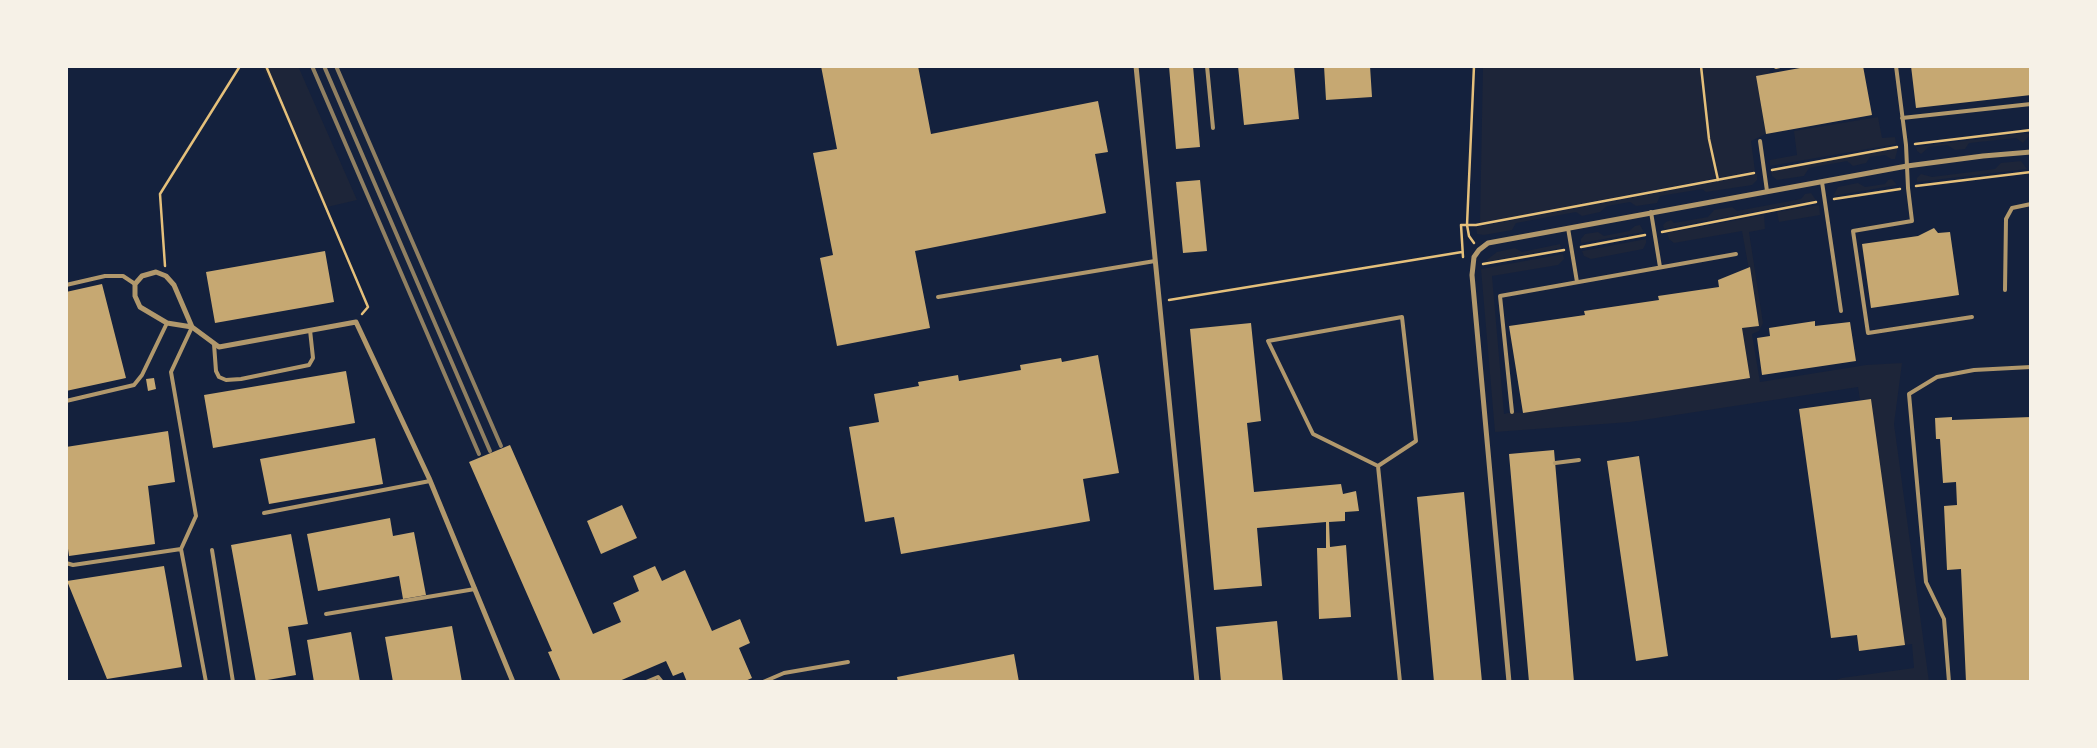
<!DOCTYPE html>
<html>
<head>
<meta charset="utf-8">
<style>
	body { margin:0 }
	#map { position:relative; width:2097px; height:748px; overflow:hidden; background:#14213d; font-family:Signika,sans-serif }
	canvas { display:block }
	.frame { position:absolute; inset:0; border:68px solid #f6f1e7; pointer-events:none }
</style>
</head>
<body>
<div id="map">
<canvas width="2097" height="748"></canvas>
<div class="frame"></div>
</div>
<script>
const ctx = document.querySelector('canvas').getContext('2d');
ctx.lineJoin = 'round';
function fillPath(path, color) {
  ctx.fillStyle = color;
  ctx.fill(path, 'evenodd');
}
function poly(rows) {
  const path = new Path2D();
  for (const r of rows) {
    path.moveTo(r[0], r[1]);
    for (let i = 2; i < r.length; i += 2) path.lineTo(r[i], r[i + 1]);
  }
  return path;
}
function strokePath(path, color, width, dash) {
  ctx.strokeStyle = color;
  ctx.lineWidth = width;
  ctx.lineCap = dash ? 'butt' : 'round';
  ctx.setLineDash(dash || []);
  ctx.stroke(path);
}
const green = poly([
	[262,66,298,66,357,200,327,207],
	[1483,66,1772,66,1768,74,1756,76,1766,134,1751,141,1755,171,1480,223],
	[1878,117,1882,138,1895,137,1896,144,1770,166,1770,160,1797,155,1794,131],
	[2024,133,2029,134,2029,136,2023,143,2016,138,1969,143,1965,149,1955,150,1947,145,1929,147,1921,154,1917,151,1916,147],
	[1898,148,1895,159,1891,159,1885,155,1870,157,1866,163,1853,166,1847,161,1809,168,1804,176,1777,180,1772,176,1771,171],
	[2021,161,2027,169,1917,182,1917,178,1921,174,1932,177,1995,169,2001,163],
	[1757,174,1757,180,1752,185,1706,192,1702,189,1660,196,1657,203,1636,206,1630,202,1607,206,1600,212,1582,216,1576,212,1516,223,1512,230,1484,235,1477,234,1476,227],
	[1892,179,1897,185,1833,196,1838,187,1858,183,1865,187,1885,184,1888,180],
	[1811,193,1816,200,1664,229,1663,225,1666,222,1671,220,1674,223,1708,217,1714,210,1732,207,1737,211,1801,199,1805,194],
	[1819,205,1820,215,1779,222,1777,212],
	[1764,215,1765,229,1749,232,1763,323,1759,331,1752,334,1760,382,1866,365,1902,363,1894,424,1929,682,1830,682,1842,678,1914,668,1912,644,1905,645,1871,399,1860,400,1858,387,1630,422,1495,432,1481,269,1563,254,1564,259,1558,265,1492,276,1504,414,1512,412,1523,413,1750,378,1742,328,1759,326,1742,231,1674,243,1669,239,1667,233],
	[1640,225,1644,232,1581,243,1581,239,1585,234,1598,232,1604,236,1629,231,1635,226],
	[1646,239,1646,243,1643,249,1591,259,1584,256,1582,251],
	[1560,244,1561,248,1484,262,1497,252,1515,248,1522,252]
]);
const building = poly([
	[821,66,918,66,931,134,1098,101,1108,152,1095,154,1106,213,915,251,930,328,837,346,820,258,833,255,813,153,837,149],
	[1169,66,1193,66,1200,147,1176,149],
	[1238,66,1294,66,1299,119,1244,125],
	[1324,66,1370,66,1372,97,1326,100],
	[1811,66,1863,66,1872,115,1766,134,1756,76],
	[1911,66,2031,66,2031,95,1916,108],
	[1200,180,1207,251,1183,253,1176,182],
	[1934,228,1938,233,1950,232,1959,295,1871,308,1862,244,1918,236],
	[325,251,334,302,215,323,206,272],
	[1750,267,1759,326,1742,328,1750,378,1523,413,1509,326,1585,315,1584,311,1659,300,1658,296,1719,287,1718,280],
	[102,284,126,378,66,391,66,292],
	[1815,321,1815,326,1850,322,1856,361,1762,375,1757,338,1770,336,1769,328],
	[1251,323,1261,421,1247,423,1254,492,1341,484,1343,494,1356,491,1359,511,1345,512,1345,521,1329,522,1330,547,1346,545,1351,617,1319,619,1317,548,1326,548,1326,522,1257,528,1262,586,1214,590,1190,329],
	[1098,355,1119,473,1083,479,1090,521,901,554,894,517,865,522,849,427,879,422,874,394,919,386,918,382,958,375,959,381,1021,370,1020,365,1061,358,1062,362],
	[346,371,355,423,213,448,204,395],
	[154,378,156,389,148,391,146,379],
	[1871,399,1905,645,1859,651,1857,635,1831,638,1799,409],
	[1952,417,1952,420,2031,417,2031,682,1966,682,1961,569,1947,570,1944,506,1957,505,1956,482,1943,483,1940,439,1936,439,1935,418],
	[168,431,175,482,148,486,155,544,69,556,66,534,66,447],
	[375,438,383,484,269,504,260,459],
	[510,445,593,634,621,622,613,603,639,591,633,576,655,566,662,581,685,570,712,631,740,619,750,643,739,648,752,678,743,682,687,682,683,672,673,676,666,661,617,682,561,682,548,652,552,651,469,462],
	[1554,450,1574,682,1529,682,1509,454],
	[1639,456,1668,656,1636,661,1607,461],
	[1464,492,1482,682,1434,682,1417,497],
	[622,505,637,538,601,554,587,521],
	[390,518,393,536,414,532,426,595,403,599,399,576,318,591,307,534],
	[291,534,308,624,288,627,296,675,256,682,231,545],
	[164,566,182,667,107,679,67,581],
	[1277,621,1283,682,1221,682,1216,627],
	[452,626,462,682,393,682,385,637],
	[351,632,360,682,314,682,307,640],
	[1014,654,1019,682,898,682,897,677]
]);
const path = poly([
	[266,66,368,307,362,314],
	[1474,66,1467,225,1469,236,1474,243],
	[1701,66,1709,139,1718,180],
	[1915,144,2031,130],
	[1772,170,1897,147],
	[1916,186,2031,172],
	[1834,199,1900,189],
	[1662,232,1816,202],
	[1581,247,1645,235],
	[1463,257,1461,225,1476,225,1754,173],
	[1483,264,1564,250],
	[165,266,160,194,240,66],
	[1169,300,1462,252]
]);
const service = poly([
	[1207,66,1213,128],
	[1896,66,1906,145,1908,188,1912,221,1853,231,1868,333,1972,317],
	[1776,67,1780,66],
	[1902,118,2031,104],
	[1760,141,1767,191],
	[1822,182,1841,311],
	[1651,212,1660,267],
	[1568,228,1577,282],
	[66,285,105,276,123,276,135,284],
	[2005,290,2006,219,2012,208,2031,204],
	[938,297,1155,261],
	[1402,317,1416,441,1378,466,1313,434,1268,341,1402,317],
	[192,327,171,372,196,516,181,549,206,682],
	[214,344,216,371,219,377,226,380,241,379,309,365,313,358,310,330],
	[66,401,134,385,142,375,167,323],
	[1512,412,1500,296,1736,254],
	[1555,463,1579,460],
	[1378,466,1400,682],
	[264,513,430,481],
	[212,550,233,682],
	[66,563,73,565,181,549],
	[326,614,475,589],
	[646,682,658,677,662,682],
	[763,682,784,673,848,662],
	[1949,682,1944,619,1926,582,1909,394,1937,377,1974,370,2031,367]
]);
const minor = poly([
	[1136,66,1197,682],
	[192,327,167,323,140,307,135,296,135,284,142,276,156,272,166,276,174,285,192,327,219,347,356,322,429,478,513,682],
	[1509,682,1472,275,1474,257,1479,250,1488,243,1907,166,1983,156,2031,152]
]);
const rail = poly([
	[312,66,479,454],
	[324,66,490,451],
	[336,66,501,446]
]);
fillPath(green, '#1d2539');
fillPath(building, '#c6a872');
strokePath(path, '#e5c07b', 2.5);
strokePath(service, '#b1986c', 4);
strokePath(minor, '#b1986c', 5);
strokePath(rail, '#918062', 4);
</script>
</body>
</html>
